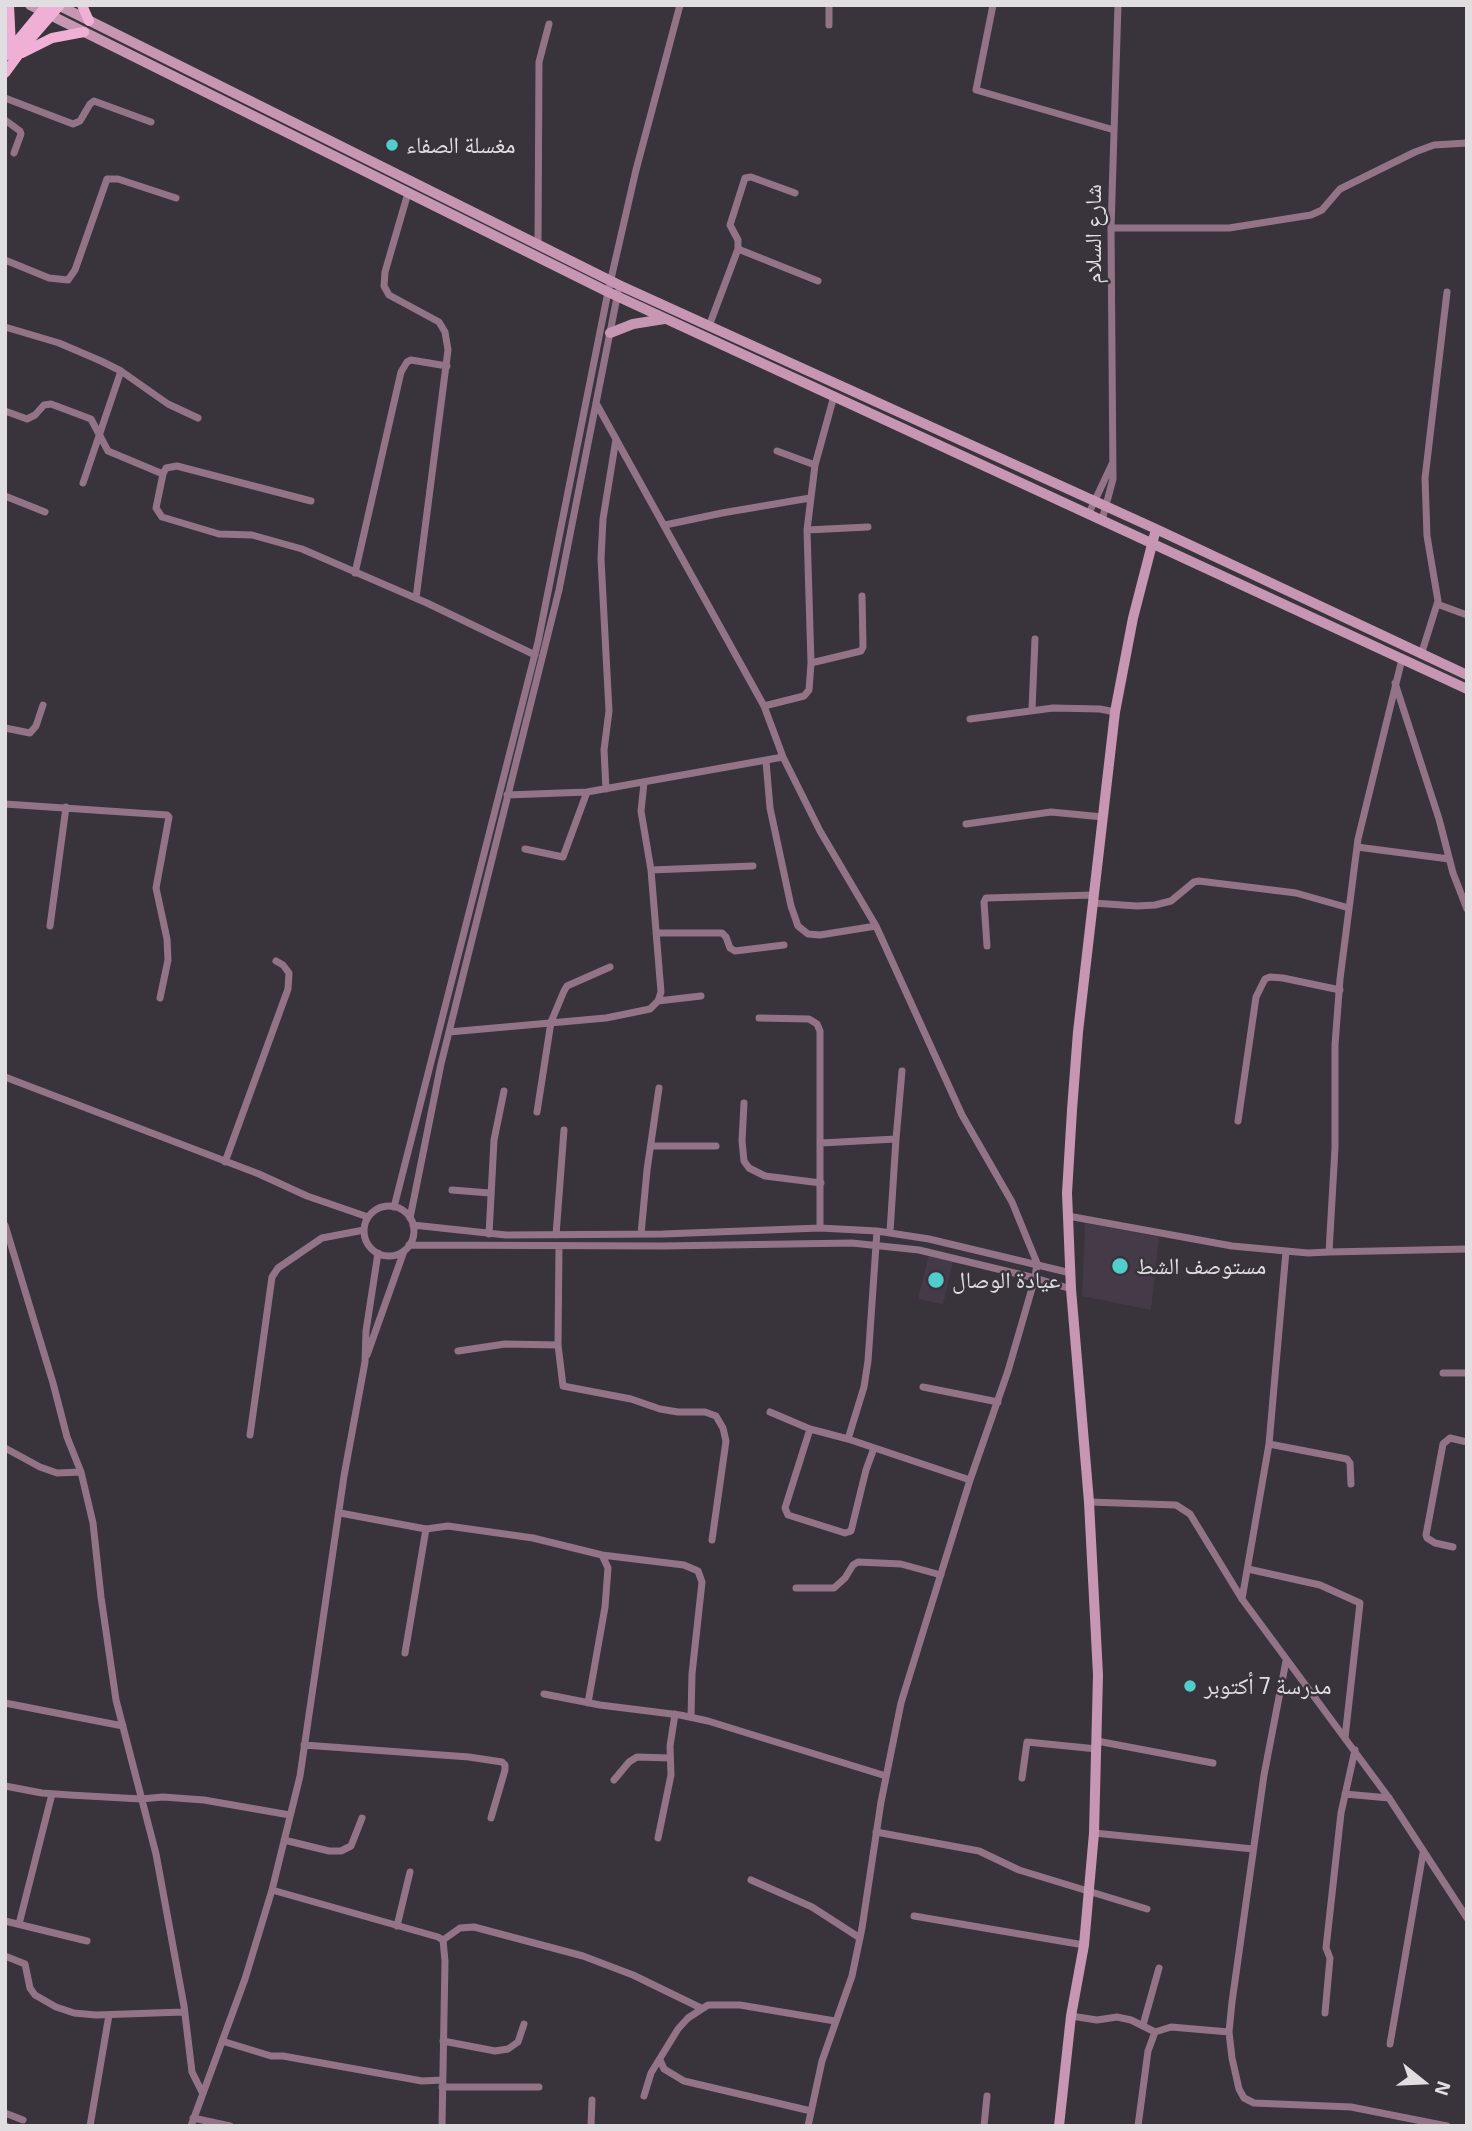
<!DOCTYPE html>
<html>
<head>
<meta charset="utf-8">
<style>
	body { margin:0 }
	#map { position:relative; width:1472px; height:2131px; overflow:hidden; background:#39333b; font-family:"Exo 2",sans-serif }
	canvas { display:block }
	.frame { position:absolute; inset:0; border:7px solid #e1dee2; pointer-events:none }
	.north { position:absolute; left:1388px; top:2047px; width:70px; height:70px; -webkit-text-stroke:5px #39333b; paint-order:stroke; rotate:108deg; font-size:19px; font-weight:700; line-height:28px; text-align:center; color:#e1dee2 }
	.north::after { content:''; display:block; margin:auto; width:24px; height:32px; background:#e1dee2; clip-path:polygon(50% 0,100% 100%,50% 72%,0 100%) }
</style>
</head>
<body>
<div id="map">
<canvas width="1472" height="2131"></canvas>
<div class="frame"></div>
<div class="north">N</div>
</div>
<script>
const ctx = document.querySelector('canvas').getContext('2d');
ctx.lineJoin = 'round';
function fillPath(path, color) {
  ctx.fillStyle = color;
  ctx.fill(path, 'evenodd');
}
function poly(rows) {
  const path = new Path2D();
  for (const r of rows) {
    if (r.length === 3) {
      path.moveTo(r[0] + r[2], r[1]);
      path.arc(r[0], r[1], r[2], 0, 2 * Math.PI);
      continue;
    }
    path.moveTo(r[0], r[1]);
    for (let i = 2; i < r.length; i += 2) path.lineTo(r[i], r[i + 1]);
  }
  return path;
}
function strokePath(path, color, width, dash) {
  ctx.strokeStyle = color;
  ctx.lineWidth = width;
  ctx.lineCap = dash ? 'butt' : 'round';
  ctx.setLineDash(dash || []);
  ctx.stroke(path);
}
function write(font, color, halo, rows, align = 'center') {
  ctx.font = font + ' "Exo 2","Noto Naskh Arabic",sans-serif';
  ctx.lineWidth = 5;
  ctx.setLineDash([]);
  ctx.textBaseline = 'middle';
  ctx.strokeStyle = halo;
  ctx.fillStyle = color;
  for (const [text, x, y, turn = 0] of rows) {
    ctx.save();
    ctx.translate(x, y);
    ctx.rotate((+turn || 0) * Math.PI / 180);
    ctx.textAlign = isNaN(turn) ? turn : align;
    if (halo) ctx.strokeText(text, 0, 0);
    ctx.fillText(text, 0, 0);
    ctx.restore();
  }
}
const built = poly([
	[1085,1223,1159,1237,1151,1310,1082,1296],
	[929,1255,953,1261,943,1304,918,1299]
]);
const street = poly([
	[829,5,829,25],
	[993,5,976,90,1114,130],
	[5,98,73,124,80,121,90,104,94,101,151,122],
	[5,120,20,131,21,134,14,153],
	[408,193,385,272,384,286,389,295,439,322,445,332,448,350,416,598],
	[1111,228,1229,228,1311,215,1322,210,1340,189,1415,152,1434,145,1467,143],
	[538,245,539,62,549,24],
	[738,249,818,281],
	[5,260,49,278,68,280,75,270,107,179,118,179,176,198],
	[709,326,738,249,738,240,730,225,745,178,751,177,795,193],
	[5,327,59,343,101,361,121,371,168,404,198,418],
	[596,403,764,706,783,757,820,831,876,926,962,1115,1012,1202,1037,1263,1035,1278,1008,1371,970,1480,901,1703,881,1802,862,1928,852,1976,822,2061,808,2126],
	[5,411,27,419,35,415,44,405,51,404,91,419,108,451,163,474,156,508,162,517,219,534,252,535,302,549,427,603,535,655],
	[777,451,815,465],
	[163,474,166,468,177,466,311,501],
	[83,483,121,371],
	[5,496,45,512],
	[1089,513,1112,464],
	[1102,520,1113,479,1111,228,1118,5],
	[665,525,722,513,810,498],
	[807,530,868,527],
	[355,573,401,372,407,362,411,360,447,366],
	[1437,604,1467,615],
	[1421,655,1438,601,1427,536,1425,478,1447,292],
	[811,663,861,651,863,647,862,596],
	[1395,683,1439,819,1453,873,1467,909],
	[764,706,804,696,809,690,811,663,807,530,815,465,834,396],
	[1032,709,1035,639],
	[970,719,1053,708,1100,709,1115,712],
	[5,728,30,733,36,726,43,705],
	[766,761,770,808,791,906,798,926,808,934,820,935,876,926],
	[606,789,604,750,609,711,601,559,603,519,616,439],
	[507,795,587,792,783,757],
	[5,804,167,815,169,817,156,888,167,939,168,960,160,998],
	[966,824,1051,812,1103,817],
	[1357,847,1449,859],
	[525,849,563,857,587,792],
	[651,870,753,866],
	[1093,903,1137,906,1155,905,1171,901,1194,882,1199,881,1296,893,1349,908],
	[50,926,66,807],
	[656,933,722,933,726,937,730,948,735,951,784,945],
	[987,946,984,902,986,898,1094,895],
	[658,1001,701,996],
	[759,1018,809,1019,817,1024,820,1031,820,1228],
	[449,1032,606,1018,650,1009,658,1001,661,992,651,870,641,811,644,783],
	[5,1077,259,1174,307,1196,368,1217],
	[744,1103,742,1141,744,1161,749,1168,765,1176,821,1183],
	[537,1112,551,1022,564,991,567,986,610,967],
	[1238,1121,1256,997,1265,979,1270,977,1283,978,1340,990],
	[896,1139,902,1071],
	[821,1143,896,1139,890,1232],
	[651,1146,716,1146],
	[225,1162,288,989,289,973,283,965,276,961],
	[452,1190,490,1193],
	[389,1231,25],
	[394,1207,538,642,608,292,636,170,680,5],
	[1068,1216,1232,1246,1308,1253,1329,1252,1335,1148,1335,1045,1340,979,1358,839,1402,659],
	[410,1218,441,1064,559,590,618,292],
	[5,1225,53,1383,67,1437,81,1472,93,1523,101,1597,116,1700,156,1854,184,2006,192,2072,202,2092],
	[413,1225,506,1235,663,1234,820,1228,877,1231,929,1239,1071,1273],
	[877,1231,868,1361,864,1387,848,1439,970,1480],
	[489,1234,494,1140,504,1091],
	[641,1234,647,1170,659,1088],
	[556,1235,564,1130],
	[409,1245,663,1246,852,1243,919,1250,1035,1278,1071,1289],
	[1329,1252,1467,1249],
	[558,1345,563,1386,631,1399,660,1409,678,1412,705,1412,716,1416,723,1428,726,1441,712,1540],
	[458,1351,505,1344,558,1345,559,1246],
	[367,1355,404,1251],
	[1443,1373,1467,1373],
	[923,1387,998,1402],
	[770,1412,810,1429],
	[250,1435,272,1277,278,1268,322,1238,364,1230],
	[848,1439,810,1429,785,1508,788,1515,845,1533,851,1531,866,1470,874,1448],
	[1269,1444,1347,1459,1350,1463,1351,1484],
	[5,1448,40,1467,57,1473,81,1472],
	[1089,1502,1176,1505,1190,1514,1242,1599,1389,1798,1467,1918],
	[340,1513,426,1529,405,1653],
	[426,1529,448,1526,533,1538,602,1555,608,1568,605,1607,588,1703],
	[1453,1547,1435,1543,1427,1538,1426,1535,1443,1444,1450,1438,1467,1442],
	[602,1555,684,1565,698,1571,702,1582,692,1674,691,1717],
	[1248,1569,1320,1585,1360,1603,1345,1738],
	[796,1588,834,1588,845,1578,853,1565,858,1562,901,1564,941,1575],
	[1242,1599,1269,1444,1286,1251],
	[1286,1661,1264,1775,1232,2002,1229,2032,1232,2058,1239,2089,1244,2098,1254,2103,1351,2107,1447,2126],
	[544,1694,600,1705,680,1715,708,1721,886,1776],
	[5,1703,123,1726],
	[1097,1741,1213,1763],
	[304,1745,469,1757,502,1762,505,1765,505,1770,491,1818],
	[1022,1778,1027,1742,1097,1749],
	[614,1780,629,1762,637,1757,670,1758],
	[5,1786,42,1793,70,1795,141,1799,163,1797,204,1800,290,1815],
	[1345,1794,1389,1798],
	[876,1832,979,1851,1019,1870,1147,1909],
	[1094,1833,1253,1849],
	[658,1838,671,1775,670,1746,675,1714],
	[284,1840,329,1851,341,1851,351,1846,362,1818],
	[751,1880,812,1907,860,1938],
	[272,1890,438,1937,443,1940,445,1961,442,2126],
	[914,1916,1084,1945],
	[5,1921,87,1941],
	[19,1924,52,1794],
	[397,1926,410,1872],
	[443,1940,460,1928,474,1927,583,1956,633,1975,701,2008],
	[5,1956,25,1964,30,1988,35,1995,56,2007,74,2013,96,2015,184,2012],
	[1325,2013,1330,1958,1326,1948,1341,1813,1355,1750],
	[1071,2016,1097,2020,1117,2017,1131,2020,1155,2032],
	[1143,2025,1159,1968],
	[222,2041,271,2056,283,2056,422,2081,442,2080],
	[443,2041,495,2051,508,2049,518,2042,524,2024],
	[1390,2044,1423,1853],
	[660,2060,664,2069,684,2081,811,2111],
	[442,2087,539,2087],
	[644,2096,651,2073,678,2029,688,2018,708,2005,740,2005,835,2021],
	[5,2113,23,2120],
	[193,2118,230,2126],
	[5,2126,6,2126],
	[90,2126,109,2015],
	[191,2126,245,1979,272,1890,300,1776,344,1476,365,1362,366,1331,378,1253],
	[591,2126,592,2100],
	[984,2126,987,2096],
	[1138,2126,1148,2051,1155,2032,1171,2027,1229,2032]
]);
const secondary = poly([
	[30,5,608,292,1467,689],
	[58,5,619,285,1156,529,1467,675],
	[610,333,633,324,664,319],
	[1059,2126,1071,2016,1084,1945,1094,1833,1098,1675,1089,1502,1071,1289,1067,1193,1072,1110,1078,1032,1115,712,1133,618,1156,529]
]);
const primary = poly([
	[9,5,11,47],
	[82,5,89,21],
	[22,53,52,38,84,32],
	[5,56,47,5],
	[5,73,27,43,60,5]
]);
const markers = [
	[392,145,7,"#52cdcd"],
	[1120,1266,9,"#52cdcd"],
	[936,1280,9,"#52cdcd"],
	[1190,1686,7,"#52cdcd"]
];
const poiNames = [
	["مغسلة الصفاء",406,145],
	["مستوصف الشط",1136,1266],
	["عيادة الوصال",952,1280],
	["مدرسة 7 أكتوبر",1204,1686]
];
const streetNames = [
	["شارع السلام",1093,234,-90]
];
fillPath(built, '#453b48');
strokePath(street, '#937486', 7);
strokePath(secondary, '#c796b3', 10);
strokePath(primary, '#f0b0d6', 10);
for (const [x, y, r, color] of markers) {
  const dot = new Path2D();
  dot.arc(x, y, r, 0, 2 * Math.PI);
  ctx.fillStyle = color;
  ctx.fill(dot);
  strokePath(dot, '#39333b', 2.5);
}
write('23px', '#e1dee2', '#39333b', poiNames, 'left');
write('23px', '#e1dee2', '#39333b', streetNames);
</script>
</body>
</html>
